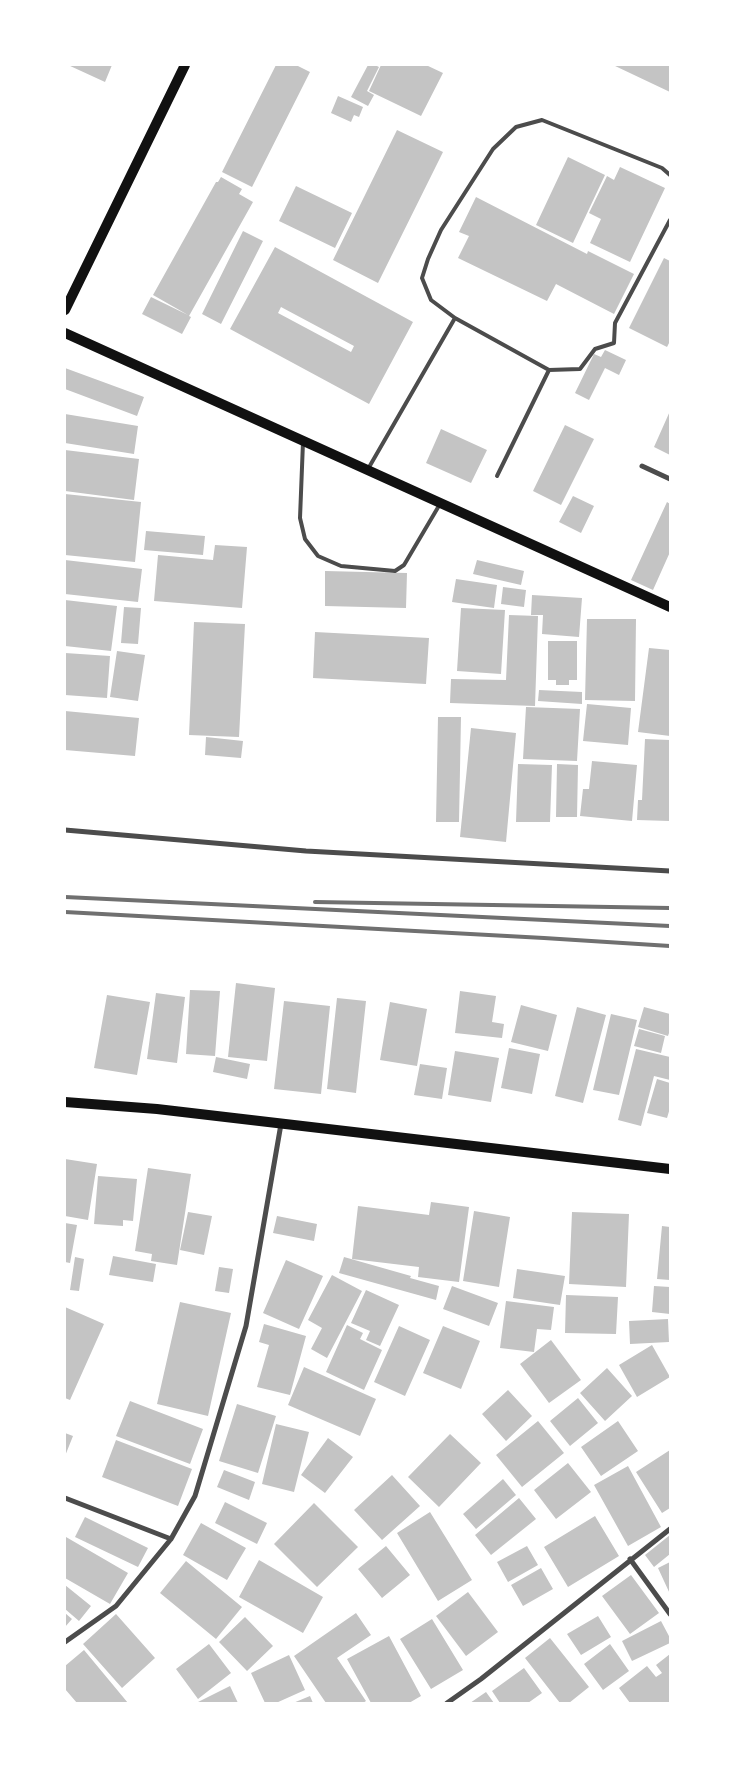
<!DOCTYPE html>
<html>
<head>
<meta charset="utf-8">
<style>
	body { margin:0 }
	#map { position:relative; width:735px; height:1768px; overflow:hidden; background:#fff; font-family:Bitter,serif }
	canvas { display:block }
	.frame { position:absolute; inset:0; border:66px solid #fff; pointer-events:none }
</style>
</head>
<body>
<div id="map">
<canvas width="735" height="1768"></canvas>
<div class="frame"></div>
</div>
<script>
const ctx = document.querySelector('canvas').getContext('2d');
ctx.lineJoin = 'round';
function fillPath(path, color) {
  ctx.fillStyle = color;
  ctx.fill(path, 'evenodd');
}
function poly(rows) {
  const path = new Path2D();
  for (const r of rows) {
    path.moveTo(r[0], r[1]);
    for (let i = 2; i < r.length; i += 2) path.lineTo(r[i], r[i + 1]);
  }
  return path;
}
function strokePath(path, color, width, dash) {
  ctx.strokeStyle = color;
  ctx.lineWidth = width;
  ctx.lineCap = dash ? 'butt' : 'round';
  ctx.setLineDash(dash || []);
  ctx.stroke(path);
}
const building = poly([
	[68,65,112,65,105,82],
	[276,65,296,65,310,72,252,187,222,172],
	[368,65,375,65,379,67,367,91,374,95,368,106,351,97],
	[381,65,426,65,443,73,421,116,369,91],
	[613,65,668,65,670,66,670,92],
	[338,96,363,107,359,117,354,115,351,122,331,113],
	[397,130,443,152,378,283,333,260],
	[568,157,605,175,573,243,536,225],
	[620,167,665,188,630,262,590,243,601,219,589,213,607,176,614,180],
	[221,177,242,189,239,194,253,202,189,316,191,317,182,334,142,314,151,297,188,315,153,295,216,182,218,182],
	[296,186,352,213,335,248,279,221],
	[476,197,587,254,588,251,634,274,614,314,556,284,547,301,458,258,469,236,459,232],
	[243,231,263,241,221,324,202,314],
	[275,247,413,322,369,404,230,329],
	[281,307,354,346,351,352,278,313],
	[664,258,670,261,670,341,667,347,629,328],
	[605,350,626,360,619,375,605,368,589,400,575,393,594,354,601,357],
	[65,368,144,397,137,416,65,389],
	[670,411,670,455,654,447],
	[65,414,138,426,134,454,65,443],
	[565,425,594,439,561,505,533,491],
	[441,429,487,450,471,483,426,463],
	[65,450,139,459,134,500,65,491],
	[65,494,141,502,135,562,65,555],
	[573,496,594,506,581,533,559,522],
	[667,502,670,504,670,552,653,590,631,580],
	[146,531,205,536,203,555,144,550],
	[215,545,247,547,242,608,154,601,158,555,213,560],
	[65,560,142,569,138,602,65,594],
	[477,560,524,571,521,585,473,574],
	[325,571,407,573,406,608,325,606],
	[456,579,497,585,494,608,452,602],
	[503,587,526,590,524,607,501,604],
	[532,595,582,598,579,637,542,634,543,615,531,615],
	[65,600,117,606,111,651,65,646],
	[124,607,141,608,138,644,121,643],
	[461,608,505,610,501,674,457,671],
	[509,615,538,616,535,706,450,703,451,679,506,680],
	[587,619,636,619,635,701,585,700],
	[194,622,245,624,239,737,189,735],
	[315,632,429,638,426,684,313,678],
	[548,641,577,641,577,680,569,680,569,685,556,685,556,680,548,680],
	[649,648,670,650,670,736,638,732],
	[117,651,145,655,138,701,110,697],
	[65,653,110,656,107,698,65,695],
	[539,690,582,692,582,704,538,701],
	[587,704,631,708,628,745,583,741],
	[526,707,580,709,577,761,523,759],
	[65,711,139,718,135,756,65,750],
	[438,717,461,717,459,822,436,822],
	[471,728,516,733,506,842,460,837],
	[206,737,243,741,241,758,205,755],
	[645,739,670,740,670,821,637,820,638,800,642,800],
	[592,761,637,765,632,821,580,816,583,789,589,789],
	[518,764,552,765,550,822,516,822],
	[557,764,578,765,577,817,556,817],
	[236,983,275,988,267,1061,228,1057],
	[190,990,220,991,215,1056,186,1054],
	[460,991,496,996,492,1022,504,1024,502,1038,455,1033],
	[156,993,185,997,177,1063,147,1059],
	[107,995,150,1002,137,1075,94,1068],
	[337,998,366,1001,356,1093,327,1089],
	[284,1001,330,1006,321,1094,274,1089],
	[390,1002,427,1009,417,1066,380,1060],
	[521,1005,557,1015,548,1051,511,1042],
	[577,1007,606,1015,583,1103,555,1096],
	[644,1007,670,1014,670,1030,668,1036,638,1027],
	[611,1014,637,1020,619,1095,593,1090],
	[639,1029,665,1036,661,1053,634,1046],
	[509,1048,540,1054,532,1094,501,1088],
	[636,1049,670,1057,670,1080,654,1076,641,1126,618,1120],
	[455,1051,499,1058,491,1102,448,1095],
	[216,1057,250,1064,247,1079,213,1072],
	[420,1064,447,1068,442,1099,414,1095],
	[657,1079,670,1083,670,1108,667,1118,647,1113],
	[65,1159,97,1164,88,1220,65,1216],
	[148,1168,191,1174,177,1265,151,1261,152,1254,135,1251],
	[98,1176,137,1179,133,1221,123,1220,123,1226,94,1224],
	[431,1202,469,1207,459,1282,418,1277,419,1267,352,1259,358,1206,429,1215],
	[474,1211,510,1217,499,1287,463,1281],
	[188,1212,212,1216,204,1255,180,1250],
	[572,1212,629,1214,626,1287,569,1284],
	[277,1216,317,1224,314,1241,273,1233],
	[65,1223,77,1225,70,1263,65,1262],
	[662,1226,670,1227,670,1280,657,1279],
	[113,1256,156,1264,153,1282,109,1275],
	[75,1257,84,1259,79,1291,70,1290],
	[344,1257,411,1276,410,1278,439,1286,436,1300,339,1273],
	[286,1260,323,1276,299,1329,263,1313],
	[219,1267,233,1269,229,1293,215,1291],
	[517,1269,565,1276,560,1305,513,1298],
	[332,1275,362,1291,327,1358,311,1349,322,1328,308,1320],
	[452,1286,498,1303,489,1326,443,1309],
	[654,1286,670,1287,670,1314,652,1312],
	[366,1290,399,1305,380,1346,366,1340,370,1331,351,1323],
	[566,1295,618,1297,616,1334,565,1333],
	[506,1301,554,1307,551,1330,537,1329,534,1352,500,1348],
	[180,1302,231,1313,208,1416,157,1404],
	[65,1307,104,1324,70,1400,65,1398],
	[668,1319,669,1342,630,1344,629,1321],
	[264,1324,306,1336,290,1395,257,1387,269,1345,259,1342],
	[347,1325,363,1333,360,1339,382,1350,364,1390,326,1372],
	[399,1326,430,1340,405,1396,374,1382],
	[443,1326,480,1341,461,1389,423,1373],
	[551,1340,581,1380,549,1403,520,1364],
	[652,1345,670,1377,637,1397,619,1365],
	[304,1367,376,1399,360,1436,288,1405],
	[607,1368,632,1396,605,1421,580,1393],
	[508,1390,532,1416,506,1441,482,1414],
	[578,1398,598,1423,570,1446,550,1421],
	[130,1401,203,1429,190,1464,116,1436],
	[237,1404,276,1416,258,1473,219,1461],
	[538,1421,564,1453,522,1487,496,1455],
	[618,1421,638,1451,601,1476,581,1447],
	[276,1424,309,1432,294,1492,262,1484],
	[65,1433,73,1436,65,1456],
	[450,1434,481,1463,439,1507,408,1477],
	[328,1438,353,1457,325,1493,301,1475],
	[116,1440,192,1469,178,1506,102,1477],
	[670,1450,670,1508,662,1513,636,1472],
	[568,1463,591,1492,556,1519,534,1490],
	[628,1466,661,1527,628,1546,594,1485],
	[224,1470,255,1482,249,1500,217,1487],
	[392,1475,420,1506,382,1540,354,1510],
	[503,1479,516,1495,476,1529,463,1514],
	[519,1498,536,1519,491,1555,475,1535],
	[225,1502,267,1523,257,1544,215,1523],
	[314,1503,358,1547,317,1587,274,1544],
	[430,1512,472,1580,438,1601,397,1533],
	[595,1516,619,1556,568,1587,544,1547],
	[85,1517,148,1548,138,1567,75,1537],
	[201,1523,246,1548,227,1580,183,1555],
	[670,1535,670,1554,654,1567,645,1555],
	[66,1537,128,1573,110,1604,65,1578],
	[386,1546,410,1575,382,1598,358,1569],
	[527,1546,538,1565,508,1582,497,1562],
	[259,1560,323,1597,303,1633,239,1597],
	[186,1561,242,1607,216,1639,160,1593],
	[670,1562,670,1594,658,1568],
	[541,1568,553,1589,523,1606,511,1585],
	[631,1575,659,1613,630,1634,602,1596],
	[65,1585,91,1606,79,1621,65,1609],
	[468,1592,498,1632,466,1656,436,1616],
	[65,1613,72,1619,65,1627],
	[356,1613,371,1635,337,1658,366,1701,363,1703,326,1703,294,1656],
	[116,1614,155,1658,122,1688,83,1644],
	[598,1616,611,1637,581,1655,567,1634],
	[245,1617,273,1646,247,1671,219,1642],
	[432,1619,463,1670,431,1689,400,1639],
	[661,1621,670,1638,670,1643,632,1661,622,1641],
	[389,1636,421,1696,409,1703,371,1703,347,1659],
	[550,1638,589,1687,569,1703,560,1703,525,1658],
	[209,1644,231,1673,198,1699,176,1669],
	[610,1644,629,1671,603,1690,584,1664],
	[84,1650,128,1703,77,1703,65,1689,65,1666],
	[670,1654,670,1703,630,1703,619,1688,647,1666,656,1677,662,1673,656,1665],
	[289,1655,305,1690,276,1703,265,1703,251,1673],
	[524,1668,542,1693,528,1703,500,1703,492,1691],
	[230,1686,238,1703,196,1703],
	[486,1692,494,1703,470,1703],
	[310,1696,313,1703,293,1703]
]);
const service = poly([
	[670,175,662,168,542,120,516,127,493,149,441,230,428,259,422,278,431,300,455,318,549,370,580,369,595,349,614,343,615,323,670,220],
	[303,442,300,518,305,539,318,556,341,566,395,571,404,565,440,504],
	[368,469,455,318],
	[497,476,549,370]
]);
const minor = poly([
	[642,466,670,479],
	[65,830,306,851,670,871],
	[65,1498,171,1539],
	[630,1559,670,1614],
	[65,1642,116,1606,171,1539,195,1496,246,1326,281,1124],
	[447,1703,481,1679,670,1529]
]);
const secondary = poly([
	[65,310,185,65],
	[65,333,670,607],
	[65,1102,157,1109,670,1169]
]);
const rail = poly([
	[65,897,670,926],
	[315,902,670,908],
	[65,912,544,938,670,946]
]);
fillPath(building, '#c4c4c4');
strokePath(service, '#4c4c4c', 4);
strokePath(minor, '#4c4c4c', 5);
strokePath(secondary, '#111', 10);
strokePath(rail, '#707070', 4);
</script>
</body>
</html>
